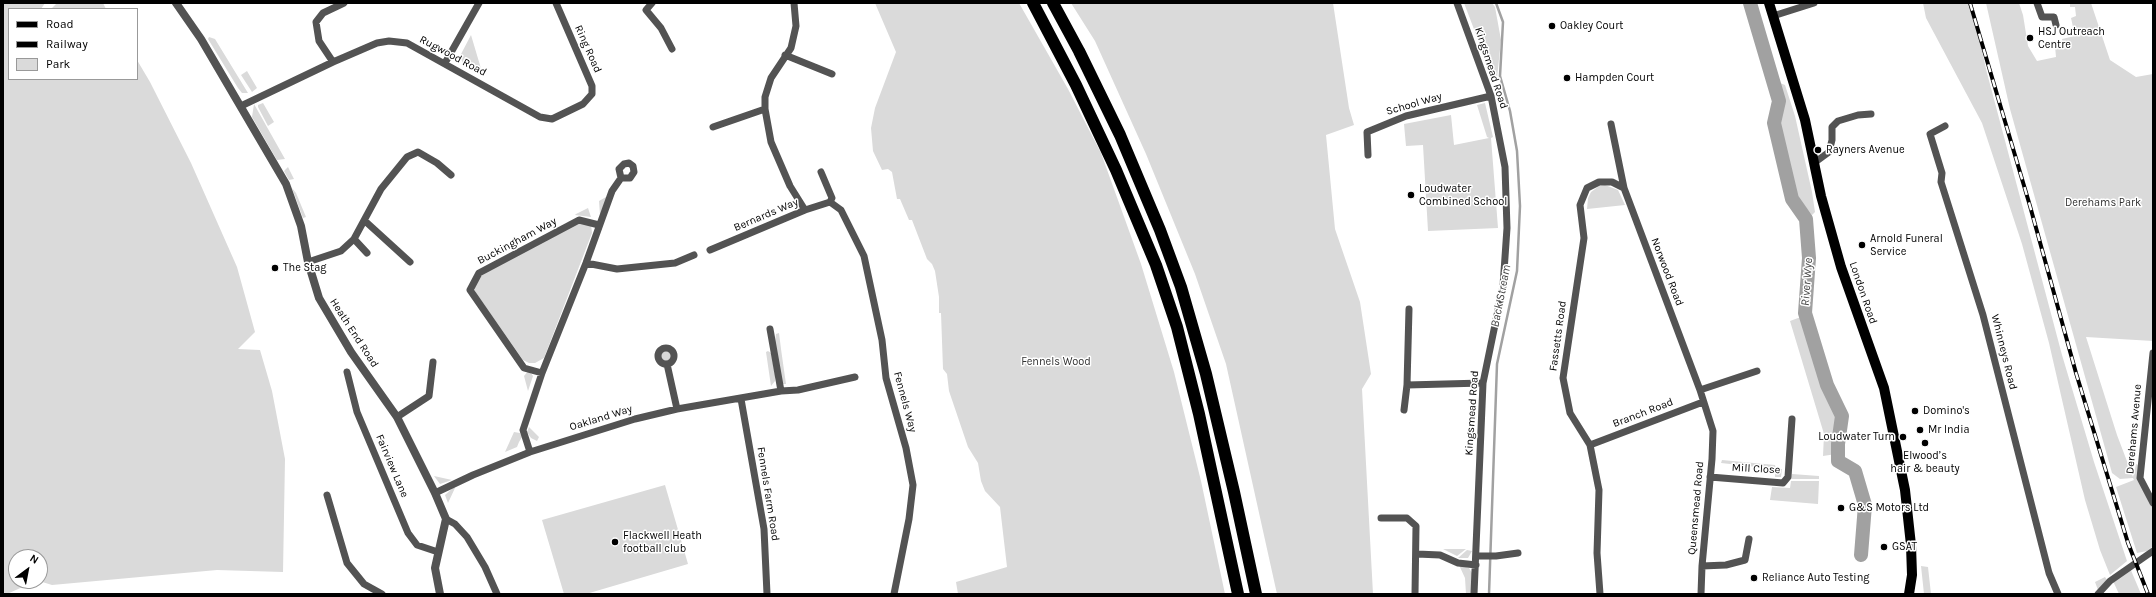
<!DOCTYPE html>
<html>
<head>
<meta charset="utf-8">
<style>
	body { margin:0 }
	#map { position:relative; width:2156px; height:597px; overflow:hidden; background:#fff; font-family:Karla,sans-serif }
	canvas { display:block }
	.frame { position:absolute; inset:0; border:4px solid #000; pointer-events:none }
	.legend { position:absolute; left:8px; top:8px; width:130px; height:72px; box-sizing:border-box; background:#fff; border:1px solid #999; margin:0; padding:5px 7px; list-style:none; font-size:12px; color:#000 }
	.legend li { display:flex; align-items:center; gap:8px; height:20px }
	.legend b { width:20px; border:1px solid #999 }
	.north { position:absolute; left:8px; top:549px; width:40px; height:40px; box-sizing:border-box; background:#fff; border:1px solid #999; border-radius:50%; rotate:32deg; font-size:11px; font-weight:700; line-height:16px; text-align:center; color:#000 }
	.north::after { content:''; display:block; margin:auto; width:14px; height:18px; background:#000; clip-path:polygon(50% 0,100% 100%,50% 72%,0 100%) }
</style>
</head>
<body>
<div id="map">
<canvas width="2156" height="597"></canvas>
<div class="frame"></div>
<ul class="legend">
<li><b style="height:5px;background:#000"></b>Road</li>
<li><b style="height:5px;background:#000"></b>Railway</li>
<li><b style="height:11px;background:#dadada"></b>Park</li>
</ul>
<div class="north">N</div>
</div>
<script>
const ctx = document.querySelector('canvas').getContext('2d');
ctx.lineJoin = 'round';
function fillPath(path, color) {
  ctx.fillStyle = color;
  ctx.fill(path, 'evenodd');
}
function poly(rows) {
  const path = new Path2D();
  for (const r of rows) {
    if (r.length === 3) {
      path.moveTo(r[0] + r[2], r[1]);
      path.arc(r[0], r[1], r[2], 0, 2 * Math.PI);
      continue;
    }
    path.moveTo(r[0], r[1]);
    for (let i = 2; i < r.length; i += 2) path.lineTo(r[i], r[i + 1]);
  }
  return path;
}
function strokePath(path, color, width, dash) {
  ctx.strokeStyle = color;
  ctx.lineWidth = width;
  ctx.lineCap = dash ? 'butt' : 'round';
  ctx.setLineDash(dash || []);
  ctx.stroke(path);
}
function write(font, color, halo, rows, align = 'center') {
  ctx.font = font + ' Karla,sans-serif';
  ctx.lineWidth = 3;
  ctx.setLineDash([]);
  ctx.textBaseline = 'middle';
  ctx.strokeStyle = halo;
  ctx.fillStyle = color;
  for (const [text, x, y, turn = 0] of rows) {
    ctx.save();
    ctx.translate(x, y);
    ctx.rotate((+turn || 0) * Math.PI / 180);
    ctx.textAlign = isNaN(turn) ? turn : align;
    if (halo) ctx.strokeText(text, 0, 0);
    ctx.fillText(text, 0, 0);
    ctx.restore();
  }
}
const green = poly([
	[3,3,45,3,41,9,9,9,9,79,137,79,137,60,150,82,191,163,237,267,255,332,238,349,260,350,272,391,285,459,283,572,217,570,52,585,39,581,40,557,16,557,16,581,36,581,7,594,3,594],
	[57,3,103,3,106,9,51,9],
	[875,3,1019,3,1068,89,1101,153,1141,264,1174,372,1201,481,1225,594,958,594,956,582,1007,567,1000,507,985,491,981,481,978,463,968,447,949,391,947,374,943,369,941,313,939,313,939,297,935,271,932,264,927,259,912,220,909,220,900,199,897,199,892,172,888,169,882,170,873,151,871,128,875,108,896,52],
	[1071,3,1333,3,1349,108,1354,125,1326,135,1335,229,1360,302,1371,374,1362,389,1373,594,1277,594,1226,364,1195,274,1146,154,1095,41],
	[1464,3,1492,3,1495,7,1501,40,1497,78,1493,79],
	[1923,3,1971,3,1987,73,2062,355,2094,462,2127,561,2110,575,2100,550,2085,500,2049,343,2022,244,1982,123,1926,18],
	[1986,3,2019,3,2023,15,2028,46,2037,61,2056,57,2055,46,2063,45,2062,39,2075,36,2071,18,2076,16,2075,7,2070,7,2070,3,2091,3,2110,60,2136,77,2153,74,2153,341,2086,337,2117,435,2133,477,2136,464,2138,465,2146,496,2153,508,2153,546,2147,551,2137,553,2116,487,2134,480,2133,478,2120,479,2112,473,2010,109],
	[471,35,482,72,479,74,463,64,460,56],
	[209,37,215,39,248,93,242,93,238,88,208,39],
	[247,71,257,88,252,92,241,75],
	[1780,83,1785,85,1795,116,1812,192,1815,212,1812,215,1795,194,1784,146,1778,118,1778,112,1784,102],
	[263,103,274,122,268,126,258,107,258,105],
	[1485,103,1493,137,1491,138,1498,228,1428,231,1423,145,1406,146,1404,124,1451,115,1454,145,1489,138,1487,137,1477,105],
	[254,104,285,159,277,160,252,117],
	[288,167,294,179,289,180,284,171],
	[1605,185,1618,190,1625,205,1587,209,1588,198,1591,192,1599,186],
	[292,188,296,193,306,217,303,218],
	[606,197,607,198,600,215,599,201],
	[588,208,591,217,575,215,576,214],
	[583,221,591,224,592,233,544,358,535,363,529,363,523,360,476,293,473,286,476,277],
	[1809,314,1823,380,1832,394,1841,401,1845,412,1842,424,1844,426,1836,454,1823,456,1824,434,1790,321],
	[779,333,781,349,786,384,782,384,775,342,776,334],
	[665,356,5.5],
	[768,351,771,353,775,374,775,381,771,386,766,352],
	[529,370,533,376,528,391,524,376],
	[529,427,539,437,537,441,531,438,527,432],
	[514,432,520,433,522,437,519,442,517,447,505,452],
	[1722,460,1775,465,1776,469,1782,469,1781,477,1775,477,1775,469,1721,463],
	[1792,474,1819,476,1819,479,1791,479],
	[434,476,452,480,440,484],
	[1791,481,1819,481,1818,504,1770,500,1772,487,1790,488],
	[665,485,688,564,586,594,564,594,542,520],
	[454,487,455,488,448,503,445,495],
	[1443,549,1466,549,1457,556],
	[1467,550,1472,551,1468,558,1458,558],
	[1459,565,1469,568,1472,573,1471,594,1466,594,1465,578],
	[1921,566,1928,567,1931,594,1924,594],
	[2130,568,2141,594,2119,594,2113,581],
	[2105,577,2107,580,2098,590,2095,582]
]);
const stream = poly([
	[1489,594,1497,364,1517,271,1520,206,1517,151,1510,111,1500,76,1503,22,1496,3]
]);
const river = poly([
	[1750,3,1779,101,1774,123,1792,199,1806,219,1809,258,1805,313,1827,385,1842,416,1838,444,1838,461,1855,471,1865,505,1861,555]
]);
const minor = poly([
	[652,3,646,10,661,28,672,49],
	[794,3,796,26,791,48,771,78,765,97,765,109,771,142,790,186,805,210],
	[1457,3,1491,96,1505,167,1507,228,1503,286,1483,383,1474,594],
	[2037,3,2042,17,2054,17,2056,25],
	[1773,16,1814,3],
	[785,55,832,74],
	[333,62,319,41,316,22,323,13,344,3],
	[445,63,479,3],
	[241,106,333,62,377,43,389,41,407,43,540,117,552,119,583,104,592,94,592,86,556,3],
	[1611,124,1624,188,1700,390,1713,431,1712,459,1702,566,1701,594],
	[1945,126,1930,134,1942,173,1941,182,1983,315,2049,573,2058,594],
	[713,127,765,109],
	[1368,155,1367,132,1406,116,1491,96],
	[1814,163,1829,152,1832,140,1832,127,1838,121,1858,115,1871,114],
	[821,172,832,198,830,202],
	[830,202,841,210,864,256,882,340,886,378,906,448,913,485,909,519,894,594],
	[365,221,410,262],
	[354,239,367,253],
	[710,250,805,210,830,202],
	[308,262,341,251,354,239,381,189,407,157,418,152,437,163,451,175],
	[586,263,617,269,675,263,694,255],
	[1409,309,1407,385,1483,383],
	[770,329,781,391],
	[666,356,8],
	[2153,353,2140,478,2153,503],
	[667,364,677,409],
	[347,372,357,412,408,533,417,545,438,552],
	[542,373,524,368,470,290,479,273,579,220,599,225],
	[1700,390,1757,371],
	[741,399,764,529,767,594],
	[1404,410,1407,385],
	[397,417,429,396,433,362],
	[1590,445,1703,402],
	[530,452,523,430,542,373,586,263,612,191,621,178,619,169,624,164,629,163,633,166,634,172,630,178,621,178],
	[1710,477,1783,483,1788,477,1792,419],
	[435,493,473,475,530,452,635,419,677,409,781,391,798,390,855,377],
	[327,495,347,563,364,584,382,594],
	[1381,518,1407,518,1416,526,1415,594],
	[446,519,455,524,467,537,485,567,497,594],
	[1417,554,1440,555,1458,563,1476,565],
	[1476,556,1496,556,1518,553],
	[1702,566,1726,565,1745,560,1749,539],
	[1600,594,1597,553,1599,490,1590,445,1570,413,1563,378,1584,238,1580,205,1587,188,1599,182,1612,182,1624,188],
	[2098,594,2110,581,2153,551]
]);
const tertiary = poly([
	[176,3,201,39,286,184,301,226,308,262,319,298,351,352,397,417,435,493,446,519,435,568,440,594]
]);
const primary = poly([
	[1769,3,1805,120,1821,196,1841,267,1884,388,1905,490,1911,545,1912,575,1909,594]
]);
const motorway = poly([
	[1033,3,1076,85,1116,170,1156,265,1177,327,1199,414,1238,594],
	[1053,3,1079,51,1120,135,1160,230,1181,287,1206,374,1234,492,1256,594]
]);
const rail = poly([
	[1970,3,2030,206,2076,373,2128,543,2148,594]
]);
const markers = [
	[1552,26,4,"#000"],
	[2030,38,4,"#000"],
	[1567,78,4,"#000"],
	[1818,150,4,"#000"],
	[1411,195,4,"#000"],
	[1862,245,4,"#000"],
	[275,268,4,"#000"],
	[1915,411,4,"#000"],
	[1920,430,4,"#000"],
	[1903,437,4,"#000"],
	[1925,443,4,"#000"],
	[1841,508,4,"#000"],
	[615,542,4,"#000"],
	[1884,547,4,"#000"],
	[1754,578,4,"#000"]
];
const poiNames = [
	["Oakley Court",1560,26],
	["HSJ Outreach",2038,32],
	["Centre",2038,45],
	["Hampden Court",1575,78],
	["Rayners Avenue",1826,150],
	["Loudwater",1419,189],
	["Combined School",1419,202],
	["Arnold Funeral",1870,239],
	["Service",1870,252],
	["The Stag",283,268],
	["Domino's",1923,411],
	["Mr India",1928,430],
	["Loudwater Turn",1895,437,"right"],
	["Elwood’s",1925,456,"center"],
	["hair & beauty",1925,469,"center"],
	["G&S Motors Ltd",1849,508],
	["Flackwell Heath",623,536],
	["football club",623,549],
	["GSAT",1892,547],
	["Reliance Auto Testing",1762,578]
];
const streetNames = [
	["Ring Road",588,49,66],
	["Rugwood Road",453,56,28],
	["Kingsmead Road",1491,68,72],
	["School Way",1414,104,-16],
	["Bernards Way",766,215,-23],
	["Buckingham Way",517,241,-28],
	["Norwood Road",1667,272,69],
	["London Road",1863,293,71],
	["Heath End Road",354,333,57],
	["Fassetts Road",1558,336,-82],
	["Whinneys Road",2004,352,76],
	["Fennels Way",905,402,75],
	["Kingsmead Road",1472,413,-86],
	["Branch Road",1643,413,-21],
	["Oakland Way",601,418,-17],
	["Derehams Avenue",2134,429,-85],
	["Fairview Lane",392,466,67],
	["Mill Close",1756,469,3],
	["Fennels Farm Road",768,494,81],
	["Queensmead Road",1696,508,-85]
];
const parkNames = [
	["Derehams Park",2103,203],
	["Fennels Wood",1056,362]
];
const waterNames = [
	["River Wye",1807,282,-86],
	["Back Stream",1501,296,-79]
];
fillPath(green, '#dadada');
strokePath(stream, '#a1a1a1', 2.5);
strokePath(river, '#a1a1a1', 14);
strokePath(minor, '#535353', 7);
strokePath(tertiary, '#535353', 8);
strokePath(primary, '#000', 10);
strokePath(motorway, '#000', 12);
strokePath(rail, '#000', 4);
strokePath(rail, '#fff', 2.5, [8]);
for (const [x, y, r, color] of markers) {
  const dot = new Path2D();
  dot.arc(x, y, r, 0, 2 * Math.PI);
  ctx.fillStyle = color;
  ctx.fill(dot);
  strokePath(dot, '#fff', 1.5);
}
write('11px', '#000', '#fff', poiNames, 'left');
write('11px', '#000', '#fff', streetNames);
write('11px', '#313131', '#fff', parkNames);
write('italic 12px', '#424242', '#fff', waterNames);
</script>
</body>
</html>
